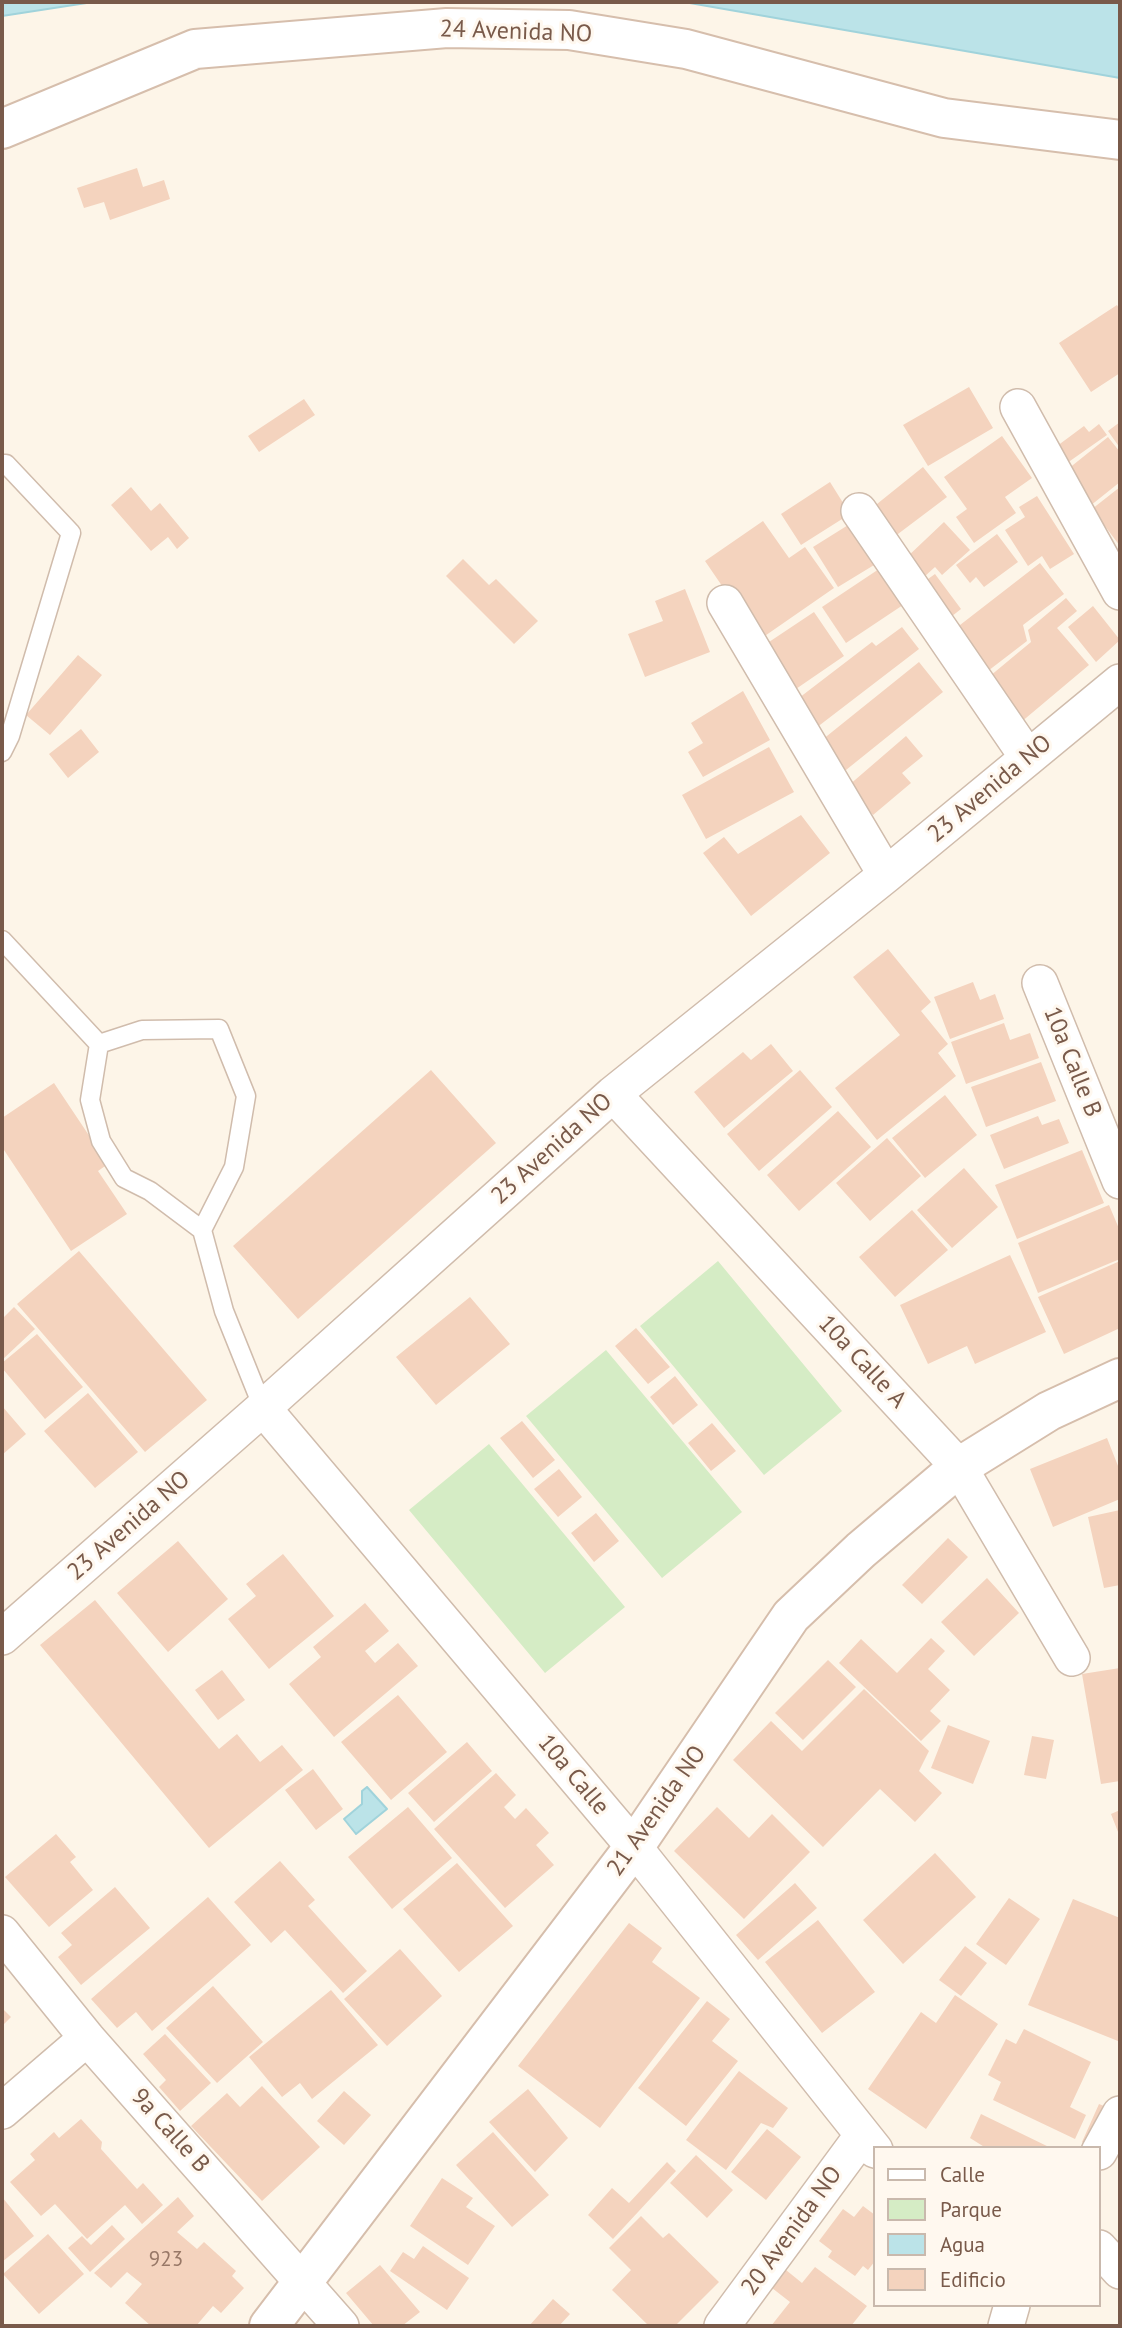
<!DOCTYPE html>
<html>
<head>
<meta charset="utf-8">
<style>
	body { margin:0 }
	#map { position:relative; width:1122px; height:2328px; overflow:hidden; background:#fdf5e8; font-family:"PT Sans",sans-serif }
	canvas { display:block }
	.frame { position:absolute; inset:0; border:4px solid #795a4a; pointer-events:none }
	.legend { position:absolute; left:873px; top:2146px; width:228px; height:161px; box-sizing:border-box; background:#fff8ef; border:2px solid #c9b9ad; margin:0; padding:9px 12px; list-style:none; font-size:21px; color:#795a4a }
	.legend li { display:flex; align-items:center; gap:14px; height:35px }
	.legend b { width:35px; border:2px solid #c9b9ad }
</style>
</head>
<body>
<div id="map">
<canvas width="1122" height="2328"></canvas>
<div class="frame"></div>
<ul class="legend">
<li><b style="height:9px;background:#fff"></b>Calle</li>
<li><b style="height:19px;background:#d5ecc5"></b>Parque</li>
<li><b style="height:19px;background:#bbe3e8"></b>Agua</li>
<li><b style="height:19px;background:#f4d3be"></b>Edificio</li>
</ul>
</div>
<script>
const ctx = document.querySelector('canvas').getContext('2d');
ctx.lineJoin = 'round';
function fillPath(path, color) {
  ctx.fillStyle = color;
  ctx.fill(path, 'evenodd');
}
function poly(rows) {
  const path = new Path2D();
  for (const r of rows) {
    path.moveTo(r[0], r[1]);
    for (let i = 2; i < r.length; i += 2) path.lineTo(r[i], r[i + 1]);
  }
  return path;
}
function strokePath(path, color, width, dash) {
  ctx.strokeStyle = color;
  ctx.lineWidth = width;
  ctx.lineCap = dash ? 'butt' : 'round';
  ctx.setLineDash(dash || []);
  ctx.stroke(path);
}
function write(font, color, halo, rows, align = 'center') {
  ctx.font = font + ' "PT Sans",sans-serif';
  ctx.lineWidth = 6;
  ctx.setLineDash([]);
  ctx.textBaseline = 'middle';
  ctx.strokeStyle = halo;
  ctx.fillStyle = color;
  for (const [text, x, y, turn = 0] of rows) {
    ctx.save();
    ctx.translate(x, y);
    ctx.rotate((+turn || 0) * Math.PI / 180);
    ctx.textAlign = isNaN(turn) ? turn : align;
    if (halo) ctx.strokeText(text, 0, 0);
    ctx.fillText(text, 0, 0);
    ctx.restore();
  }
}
const green = poly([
	[718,1261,842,1411,764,1475,640,1326],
	[606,1350,742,1512,662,1578,526,1416],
	[489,1444,625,1607,545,1673,409,1510]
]);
const water = poly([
	[2,2,93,2,2,16,2,2],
	[684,2,1120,2,1120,78,684,2],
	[367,1787,387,1809,356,1834,344,1819,362,1804,362,1791,367,1787]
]);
const building = poly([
	[137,168,143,187,164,180,170,199,110,220,104,202,84,208,77,188],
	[1117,305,1120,310,1120,373,1091,392,1059,343],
	[969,387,993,428,928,466,903,425],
	[304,399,315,415,259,452,248,436],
	[1120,422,1120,448,1108,431],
	[1099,424,1107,435,1060,468,1049,452,1084,426,1089,432],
	[1002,436,1032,478,1005,497,1016,513,974,543,956,517,967,509,944,477],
	[1108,437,1120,452,1120,482,1090,506,1063,473],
	[923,467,947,497,894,537,872,508],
	[830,482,850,514,801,545,781,514],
	[131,487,151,511,160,503,189,538,177,549,168,537,151,551,111,505],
	[1120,487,1120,546,1092,509],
	[1037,496,1074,554,1050,569,1042,556,1028,566,1005,530,1025,517,1019,507],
	[763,521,789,558,805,547,834,588,759,640,705,561],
	[853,522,879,562,838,587,813,547],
	[944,522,970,550,942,575,935,567,924,577,906,558],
	[997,534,1018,562,984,587,976,577,970,583,956,565],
	[463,559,489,585,496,579,538,621,514,644,446,576],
	[1040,563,1064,594,1023,625,1027,641,984,674,951,632],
	[879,569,903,605,846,643,822,607],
	[935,574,961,609,947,620,921,584],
	[685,589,710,652,645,677,628,634,663,621,655,601],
	[1066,598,1077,611,1057,628,1089,665,1020,723,984,681,1031,642,1028,630],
	[1093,606,1120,640,1096,662,1068,627],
	[814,612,844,656,793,691,763,646],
	[902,627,919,649,816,728,795,701,872,642,876,646],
	[78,655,102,675,50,735,26,715],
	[919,662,943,692,841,774,817,744],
	[743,691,770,740,703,777,688,752,703,743,691,723],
	[81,729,99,752,68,778,49,754],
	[906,736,923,756,902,773,911,783,873,815,848,786],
	[769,747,794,792,706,839,682,795],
	[801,815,830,853,751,916,703,853,724,837,738,854],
	[888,949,931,1002,921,1011,948,1044,938,1053,956,1076,877,1140,835,1088,900,1035,853,977],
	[973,982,980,1000,995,994,1004,1019,950,1039,934,997],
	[1004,1023,1010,1040,1030,1033,1039,1058,966,1084,951,1042],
	[771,1044,793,1071,724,1128,694,1092,743,1052,751,1060],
	[1041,1062,1056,1101,986,1127,971,1087],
	[431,1070,496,1143,298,1319,233,1246],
	[800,1070,832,1107,759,1171,727,1134],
	[54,1083,108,1164,98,1171,127,1214,71,1251,2,1147,2,1118],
	[945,1095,977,1135,925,1178,892,1138],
	[838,1111,871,1147,799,1211,767,1175],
	[1038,1116,1042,1125,1059,1119,1069,1143,1004,1169,990,1135],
	[887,1138,921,1176,870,1221,836,1183],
	[1082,1150,1104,1203,1017,1239,995,1185],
	[964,1168,998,1207,952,1248,917,1210],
	[1109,1205,1120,1231,1120,1259,1038,1293,1018,1243],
	[912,1210,948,1250,895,1297,859,1257],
	[79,1251,207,1400,145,1452,17,1304],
	[1010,1255,1046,1332,975,1364,967,1346,928,1364,900,1305],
	[1120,1261,1120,1328,1064,1354,1038,1297],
	[470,1297,510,1344,436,1405,396,1357],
	[14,1307,35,1329,2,1360,2,1319],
	[636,1328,670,1367,648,1384,615,1346],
	[37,1334,83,1387,45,1419,2,1368,2,1363],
	[675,1376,698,1405,673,1425,650,1397],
	[88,1393,138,1452,95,1488,44,1431],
	[2,1406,26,1434,2,1455],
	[522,1421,555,1460,533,1478,500,1438],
	[712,1423,736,1451,711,1471,688,1443],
	[1107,1438,1120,1471,1120,1499,1053,1527,1030,1469],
	[559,1469,582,1497,558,1517,534,1489],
	[1120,1510,1120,1585,1104,1588,1088,1517],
	[596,1513,619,1541,594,1562,571,1533],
	[948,1538,968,1557,922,1604,902,1585],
	[178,1541,228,1599,168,1652,117,1593],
	[283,1554,334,1616,269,1669,228,1619,256,1596,246,1584],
	[987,1578,1019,1613,974,1656,941,1622],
	[95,1600,219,1749,237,1734,260,1762,282,1745,303,1770,209,1848,40,1645],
	[365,1603,389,1631,365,1651,375,1663,398,1643,418,1666,334,1737,289,1684,321,1657,313,1647],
	[931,1638,945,1651,928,1669,950,1690,930,1711,941,1721,921,1741,839,1663,861,1639,897,1673],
	[828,1660,856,1687,803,1740,775,1713],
	[1120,1668,1120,1781,1101,1784,1082,1674],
	[222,1670,245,1700,218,1720,195,1690],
	[864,1689,929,1751,919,1771,942,1793,915,1822,880,1789,823,1847,733,1760,771,1721,802,1751],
	[398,1695,447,1752,391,1800,341,1742],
	[948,1725,990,1741,973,1784,931,1768],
	[1032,1736,1054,1740,1046,1779,1024,1775],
	[467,1742,492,1771,434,1822,408,1793],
	[313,1769,343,1809,316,1830,285,1790],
	[496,1773,516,1795,504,1807,515,1819,526,1808,549,1833,536,1845,554,1865,505,1908,434,1829],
	[408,1807,452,1858,392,1909,348,1857],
	[717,1807,749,1838,772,1814,810,1852,744,1919,674,1851],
	[1120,1810,1120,1837,1111,1814],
	[56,1834,76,1857,70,1862,93,1890,49,1927,5,1877],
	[935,1853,976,1897,903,1964,863,1920],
	[280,1861,315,1900,308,1906,367,1971,343,1993,285,1930,271,1943,234,1902],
	[457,1863,513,1926,459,1972,403,1909],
	[795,1883,817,1908,758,1960,736,1935],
	[115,1887,150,1928,81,1985,58,1957,72,1945,61,1933],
	[208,1897,251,1945,152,2031,136,2012,117,2028,91,1999],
	[1009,1898,1040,1919,1006,1965,976,1944],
	[1073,1899,1120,1918,1118,2041,1028,2005],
	[818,1920,875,1992,822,2033,765,1962],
	[629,1923,662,1948,652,1962,700,1998,600,2128,518,2066],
	[965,1946,987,1963,961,1996,939,1980],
	[400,1949,442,1996,387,2046,344,1999],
	[213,1986,263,2042,217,2083,166,2028],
	[331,1990,378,2045,312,2099,300,2083,282,2097,249,2057],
	[955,1995,998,2024,926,2129,868,2089,921,2012,936,2023],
	[707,2001,730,2019,712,2041,738,2061,686,2126,638,2088],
	[2,2008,11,2017,2,2026],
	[1024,2029,1091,2062,1070,2107,1086,2115,1075,2139,993,2100,1001,2082,988,2075,1006,2039,1016,2044],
	[165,2034,211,2083,180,2111,159,2087,166,2080,143,2054],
	[739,2071,788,2108,773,2128,761,2123,726,2170,686,2140],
	[262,2086,320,2147,262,2201,191,2126,227,2093,240,2107],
	[528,2089,568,2138,535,2172,489,2122],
	[344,2091,371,2115,344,2145,317,2121],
	[1099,2104,1114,2110,1095,2148,1082,2142],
	[981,2114,1051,2148,986,2148,970,2138],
	[81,2119,102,2142,101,2149,137,2189,143,2183,163,2205,142,2224,125,2205,87,2239,55,2204,41,2216,10,2182,35,2160,30,2154,54,2132,59,2138],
	[767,2129,801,2157,766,2200,731,2172],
	[493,2132,549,2195,512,2227,456,2165],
	[696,2155,733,2190,707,2218,670,2183],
	[667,2162,676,2171,613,2239,588,2215,612,2188,629,2203],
	[442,2178,473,2198,466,2207,495,2226,468,2265,410,2226],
	[2,2197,34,2236,2,2262],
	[178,2197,194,2216,177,2232,197,2249,204,2242,236,2271,232,2276,244,2288,221,2313,213,2306,196,2326,151,2326,125,2303,142,2284,127,2272,111,2288,94,2273],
	[863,2206,875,2215,875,2261,868,2270,863,2266,855,2276,828,2257,832,2251,819,2241,843,2209,854,2217],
	[641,2216,663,2238,669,2233,719,2282,675,2326,649,2326,612,2290,631,2270,609,2248],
	[112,2225,125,2239,90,2272,68,2248,82,2236,91,2245],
	[48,2234,84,2274,39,2314,3,2274],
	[423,2246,469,2278,447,2310,390,2271,403,2252,414,2259],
	[380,2265,420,2312,402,2326,374,2326,346,2293],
	[815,2267,867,2306,851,2326,771,2326,790,2302,772,2288,786,2270,802,2283],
	[553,2299,570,2314,559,2326,529,2326]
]);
const lane = poly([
	[2,464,6,464,71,533,10,736,2,752],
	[2,940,99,1044,142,1030,219,1029,246,1096,234,1167,202,1230,224,1311,263,1408],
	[99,1044,90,1100,101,1141,124,1178,150,1191,202,1230]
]);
const street = poly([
	[1018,407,1120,592],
	[859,511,1028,758],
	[725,603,886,875],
	[1040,983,1120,1181],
	[613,1094,959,1467,1072,1658],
	[263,1408,634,1847,875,2150],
	[2,1637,263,1408,613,1094,886,875,1120,682],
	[2,1933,87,2038,341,2326],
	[2,2111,87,2038],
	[1099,2152,1120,2114],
	[1099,2248,1120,2271],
	[722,2326,862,2136],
	[1006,2326,1012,2305]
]);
const secondary = poly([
	[2,129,195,49,447,28,569,30,686,49,944,118,1120,140],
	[269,2326,634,1847,791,1616,861,1550,959,1467,1049,1411,1120,1378]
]);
const numberNames = [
	["923",166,2260]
];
const streetNames = [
	["24 Avenida NO",516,32,2],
	["23 Avenida NO",990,789,-40],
	["10a Calle B",1072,1062,68],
	["23 Avenida NO",552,1149,-42],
	["10a Calle A",862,1362,47],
	["23 Avenida NO",129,1526,-41],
	["10a Calle",573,1775,50],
	["21 Avenida NO",657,1811,-55],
	["9a Calle B",170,2131,48],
	["20 Avenida NO",792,2231,-54]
];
fillPath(green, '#d5ecc5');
fillPath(water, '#bbe3e8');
strokePath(water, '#a0d3db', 2);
fillPath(building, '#f4d3be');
strokePath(lane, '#d0bcac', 21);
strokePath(street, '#d0bcac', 38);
strokePath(secondary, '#d6beac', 42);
strokePath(lane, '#fff', 18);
strokePath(street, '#fff', 35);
strokePath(secondary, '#fff', 38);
write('21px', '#987867', null, numberNames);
write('24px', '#795a4a', '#fff8ef', streetNames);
</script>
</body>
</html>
